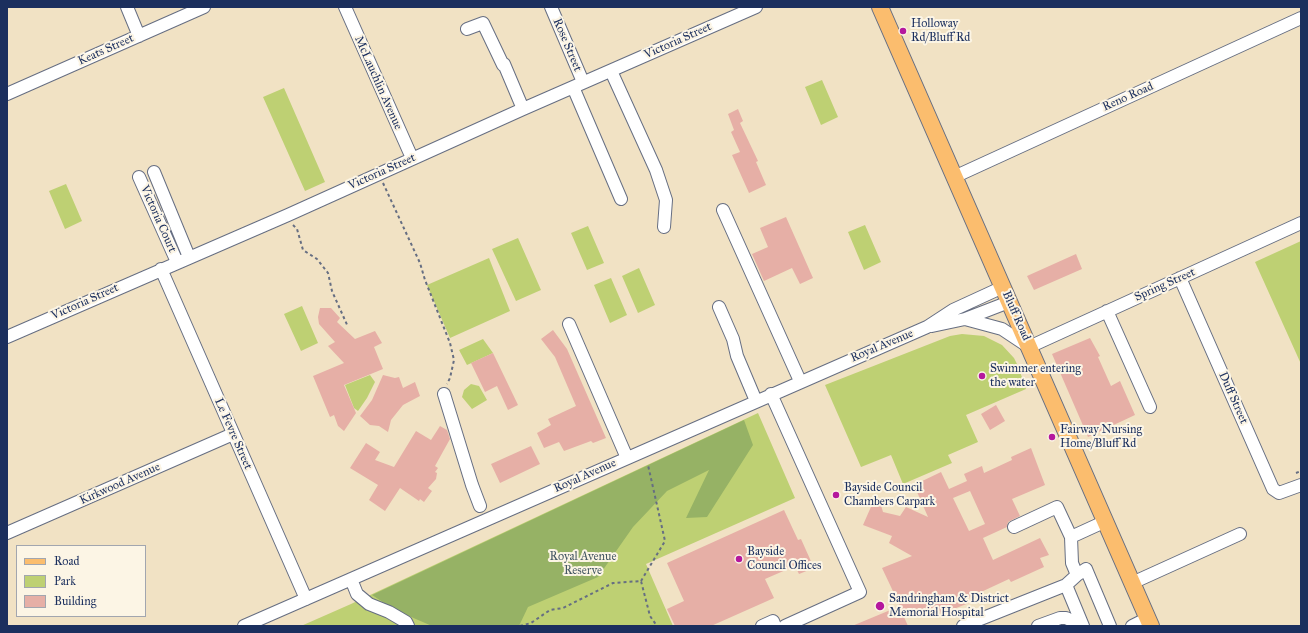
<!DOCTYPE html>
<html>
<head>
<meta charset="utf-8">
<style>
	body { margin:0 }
	#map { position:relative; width:1308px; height:633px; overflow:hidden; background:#f1e2c4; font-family:"IM FELL Great Primer",serif }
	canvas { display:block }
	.frame { position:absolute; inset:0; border:8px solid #1b2f5e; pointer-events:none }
	.legend { position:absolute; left:16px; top:545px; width:130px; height:72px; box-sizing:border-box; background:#fcf5e5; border:1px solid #a2a6af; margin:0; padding:5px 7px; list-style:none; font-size:12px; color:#1b2f5e }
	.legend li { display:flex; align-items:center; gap:8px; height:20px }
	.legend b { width:20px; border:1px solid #a2a6af }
</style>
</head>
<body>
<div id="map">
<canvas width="1308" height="633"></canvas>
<div class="frame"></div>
<ul class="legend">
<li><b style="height:5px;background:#fbbd6e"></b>Road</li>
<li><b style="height:11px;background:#bed073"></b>Park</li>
<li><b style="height:11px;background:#e6afa6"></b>Building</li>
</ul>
</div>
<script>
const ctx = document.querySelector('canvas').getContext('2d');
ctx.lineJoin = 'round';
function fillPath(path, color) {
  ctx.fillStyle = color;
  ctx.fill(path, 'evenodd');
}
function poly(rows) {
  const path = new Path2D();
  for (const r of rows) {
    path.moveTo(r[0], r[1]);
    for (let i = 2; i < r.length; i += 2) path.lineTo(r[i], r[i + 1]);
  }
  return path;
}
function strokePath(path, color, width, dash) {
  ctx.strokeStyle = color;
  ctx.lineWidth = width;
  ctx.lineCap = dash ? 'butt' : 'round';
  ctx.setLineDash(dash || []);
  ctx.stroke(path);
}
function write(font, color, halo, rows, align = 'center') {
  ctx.font = font + ' "IM FELL Great Primer",serif';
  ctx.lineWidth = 4;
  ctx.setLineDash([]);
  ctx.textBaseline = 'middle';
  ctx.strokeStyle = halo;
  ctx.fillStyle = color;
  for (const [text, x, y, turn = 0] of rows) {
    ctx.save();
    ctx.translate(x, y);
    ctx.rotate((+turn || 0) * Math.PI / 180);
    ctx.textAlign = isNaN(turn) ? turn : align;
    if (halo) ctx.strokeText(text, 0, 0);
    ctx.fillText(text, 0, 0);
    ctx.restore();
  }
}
const green = poly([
	[822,80,838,117,821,125,805,87],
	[284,88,325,182,305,191,263,97],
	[66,184,82,221,65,229,49,191],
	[865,225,881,262,864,270,848,232],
	[588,226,604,263,587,270,571,233],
	[518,238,541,290,516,301,492,249],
	[1301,241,1301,364,1255,262],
	[489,258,510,311,450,338,427,285],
	[639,268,655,305,638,313,622,276],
	[611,278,627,315,610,323,594,285],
	[302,306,318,343,301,351,284,314],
	[962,334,984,336,1002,345,1014,358,1018,366,1026,389,966,415,978,442,948,455,952,463,903,484,891,455,861,467,825,385,950,336],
	[483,339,493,353,467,365,459,350],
	[370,375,375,382,367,398,358,411,354,408,345,385],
	[471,384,479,386,487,400,472,409,462,397,464,390],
	[758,413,795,498,646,564,673,626,301,626,351,604]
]);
const forest = poly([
	[744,420,753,445,707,517,686,518,709,470,667,491,633,527,598,577,528,607,519,626,432,626,395,610,372,595]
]);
const building = poly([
	[738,109,743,121,740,123,758,161,756,162,766,185,749,193,732,155,740,152,731,132,734,130,728,114],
	[786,217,813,278,800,284,792,268,764,281,752,254,768,247,760,228],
	[1076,254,1082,269,1034,290,1027,276],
	[320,308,331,308,340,318,337,322,355,339,375,331,382,343,374,347,383,369,344,385,356,413,344,431,338,426,334,415,330,417,313,376,344,363,328,346,335,342,319,324,318,317],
	[553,330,567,349,606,438,593,443,591,441,564,451,559,442,544,448,537,433,551,425,548,419,576,406,555,357,541,339],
	[1090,338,1100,356,1098,357,1111,386,1120,381,1135,415,1088,437,1052,354],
	[493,353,518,405,508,410,497,386,485,392,471,363],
	[383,375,395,378,399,377,403,388,415,382,420,396,403,405,391,420,388,432,379,426,370,425,360,416,372,400],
	[996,405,1005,421,990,430,981,414],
	[440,426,447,430,450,439,435,466,438,468,435,472,437,473,436,479,428,488,432,491,424,502,420,499,419,501,400,488,385,511,369,500,378,485,350,468,366,443,380,452,375,460,394,467,416,431,431,440],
	[531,446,540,464,500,483,491,464],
	[1031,448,1045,485,1012,499,1020,516,1008,522,1007,527,983,538,993,560,1040,538,1049,555,1040,558,1044,567,1011,582,1009,579,966,599,969,603,941,614,938,606,904,617,908,626,852,626,900,606,882,568,912,556,889,543,892,536,863,525,874,500,880,502,883,512,900,516,906,507,928,517,914,485,941,472,949,489,967,481,964,474,982,466,984,473,1012,460,1011,457],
	[970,491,985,524,969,531,953,498],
	[784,510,798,540,801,539,814,568,799,574,795,566,765,579,774,598,711,626,675,626,667,609,684,601,667,563]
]);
const path = poly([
	[383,183,420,263,425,280,450,343,454,360,450,378,447,384],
	[293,225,297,229,303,250,317,259,328,273,332,291,348,327],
	[1296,473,1301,471],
	[641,581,665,541,648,465],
	[520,626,531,623,550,610,563,608,613,583,641,581,650,616,657,626]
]);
const minor = poly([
	[127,7,139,36],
	[345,7,412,158],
	[551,7,583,82],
	[467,29,483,23,503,65,504,64,523,109],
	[611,71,656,170,666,200,664,227],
	[573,87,621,199],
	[7,94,204,7],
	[154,172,189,257],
	[139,177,177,262],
	[954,177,1301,18],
	[723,210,800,381],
	[161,269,306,599],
	[1180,278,1273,489,1279,493,1301,485],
	[719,307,733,339,737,356,756,401],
	[1107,311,1150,407],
	[965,319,1002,329,1029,347,1301,223],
	[569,324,627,458],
	[932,326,965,319,1009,302],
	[7,337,288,215,523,109,756,7],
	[444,394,472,485,480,506],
	[771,394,860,592,785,626],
	[1014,527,1057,507,1071,537,1072,563,1077,575],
	[7,533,233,434],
	[1071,537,1106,521],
	[351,579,357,594,369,604,389,612,406,622,408,626],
	[1132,583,1240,534],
	[1066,585,1083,626],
	[244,626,927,327,953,310,1003,287],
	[762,626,773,621,775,626],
	[963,626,1066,585,1077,575,1086,569,1110,626],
	[1038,626,1060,618,1066,618,1083,626],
	[1132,626,1148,618]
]);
const major = poly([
	[880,7,1151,626]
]);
const markers = [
	[903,31,4,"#b5179e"],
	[982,376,4,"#b5179e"],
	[1052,437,4,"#b5179e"],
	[836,495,4,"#b5179e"],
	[739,559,4,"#b5179e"],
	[880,606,5,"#b5179e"]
];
const poiNames = [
	["Holloway",911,24],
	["Rd/Bluff Rd",911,38],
	["Swimmer entering",990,369],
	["the water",990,383],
	["Fairway Nursing",1060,430],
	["Home/Bluff Rd",1060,444],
	["Bayside Council",844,488],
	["Chambers Carpark",844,502],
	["Bayside",747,552],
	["Council Offices",747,566],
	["Sandringham & District",889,599],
	["Memorial Hospital",889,613]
];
const streetNames = [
	["Victoria Street",678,41,-24],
	["Rose Street",567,45,67],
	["Keats Street",106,50,-24],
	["McLauchlin Avenue",378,83,66],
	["Reno Road",1128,97,-24],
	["Victoria Street",382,172,-24],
	["Victoria Court",158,219,66],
	["Spring Street",1165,285,-24],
	["Victoria Street",85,302,-24],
	["Bluff Road",1016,316,66],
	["Royal Avenue",882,346,-23],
	["Duff Street",1233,398,66],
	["Le Fevre Street",233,434,66],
	["Royal Avenue",585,476,-24],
	["Kirkwood Avenue",120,484,-24]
];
const parkNames = [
	["Royal Avenue",583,557],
	["Reserve",583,571]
];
fillPath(green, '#bed073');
fillPath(forest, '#96b265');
fillPath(building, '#e6afa6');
strokePath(minor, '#666e82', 14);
strokePath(major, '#666e82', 18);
strokePath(path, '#666e82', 2, [3, 3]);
strokePath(minor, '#fff', 12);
strokePath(major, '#fbbd6e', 16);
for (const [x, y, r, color] of markers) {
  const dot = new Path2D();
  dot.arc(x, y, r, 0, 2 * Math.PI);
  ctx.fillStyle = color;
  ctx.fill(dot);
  strokePath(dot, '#fcf5e5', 1.5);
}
write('12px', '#1b2f5e', '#fcf5e5', poiNames, 'left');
write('12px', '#1b2f5e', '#fcf5e5', streetNames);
write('12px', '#445763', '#fcf5e5', parkNames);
</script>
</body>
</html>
